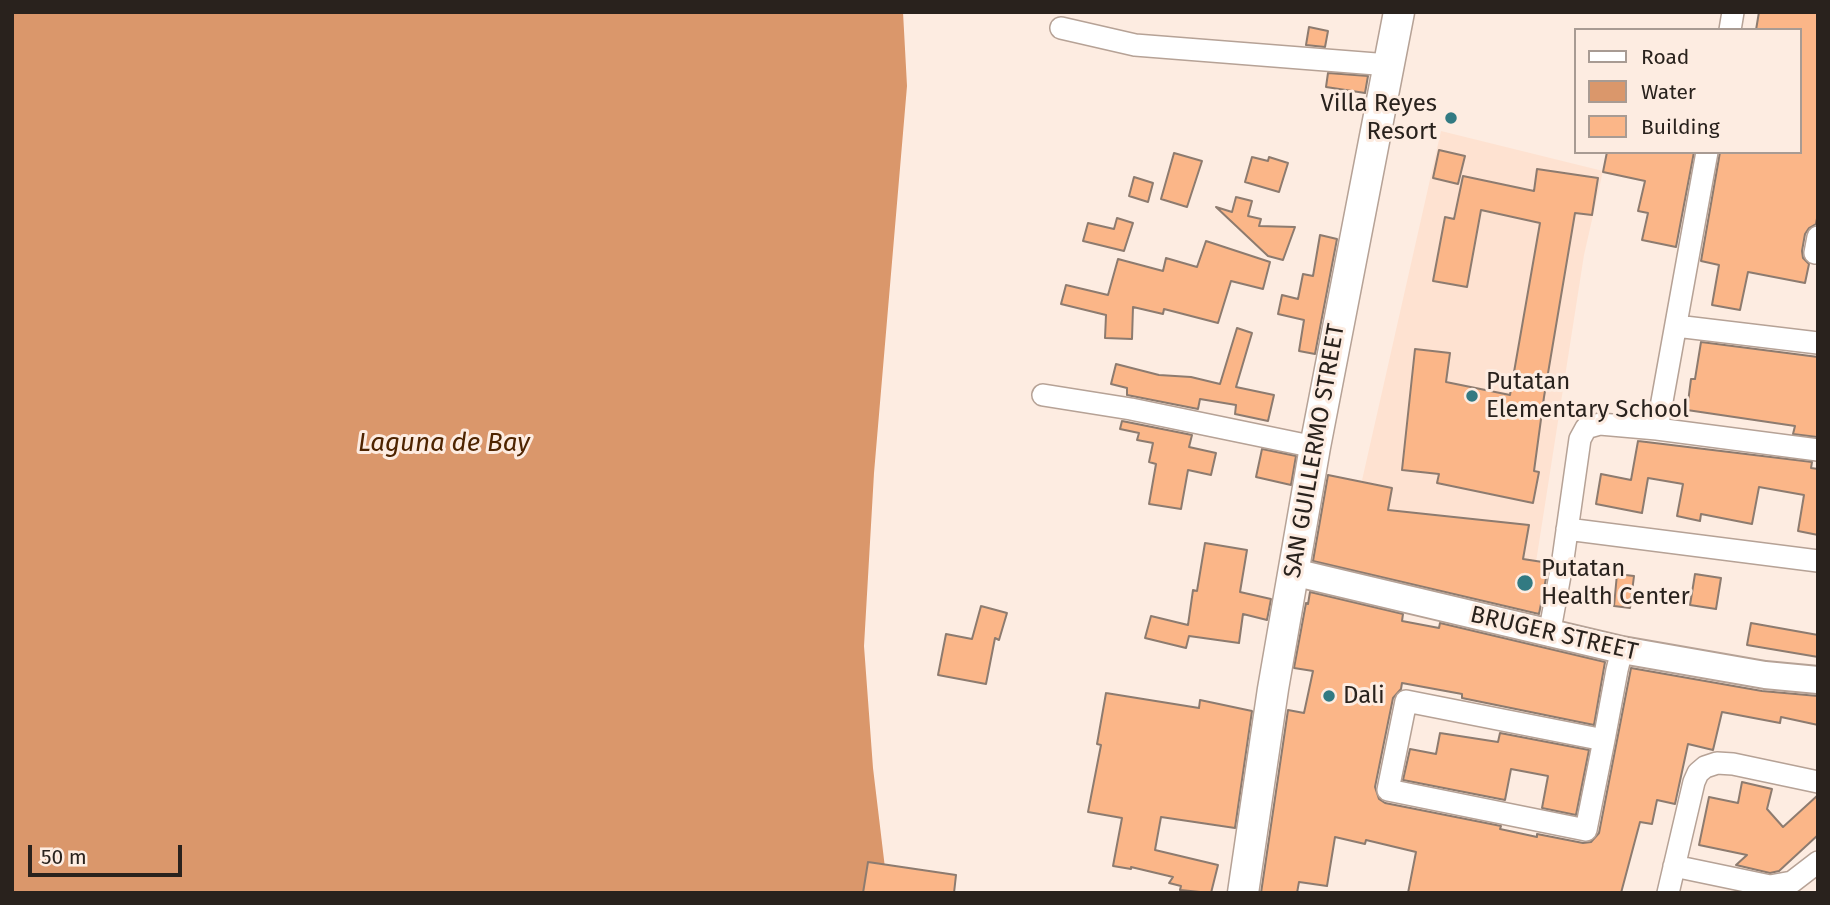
<!DOCTYPE html>
<html>
<head>
<meta charset="utf-8">
<style>
	body { margin:0 }
	#map { position:relative; width:1830px; height:905px; overflow:hidden; background:#fdece1; font-family:"Fira Sans",sans-serif }
	canvas { display:block }
	.frame { position:absolute; inset:0; border:14px solid #29221d; pointer-events:none }
	.legend { position:absolute; left:1574px; top:28px; width:228px; height:126px; box-sizing:border-box; background:#fdece1; border:2px solid #a89b93; margin:0; padding:9px 12px; list-style:none; font-size:21px; color:#29221d }
	.legend li { display:flex; align-items:center; gap:14px; height:35px }
	.legend b { width:35px; border:2px solid #a89b93 }
	.scale { position:absolute; left:28px; top:845px; width:154px; height:32px; box-sizing:border-box; border:4px solid #29221d; border-top:0; padding-left:9px; font-size:21px; line-height:24px; white-space:nowrap; color:#29221d; -webkit-text-stroke:5px #fdece1; paint-order:stroke }
</style>
</head>
<body>
<div id="map">
<canvas width="1830" height="905"></canvas>
<div class="frame"></div>
<ul class="legend">
<li><b style="height:9px;background:#fff"></b>Road</li>
<li><b style="height:19px;background:#da976b"></b>Water</li>
<li><b style="height:19px;background:#fbb688"></b>Building</li>
</ul>
<div class="scale">50 m</div>
</div>
<script>
const ctx = document.querySelector('canvas').getContext('2d');
ctx.lineJoin = 'round';
function fillPath(path, color) {
  ctx.fillStyle = color;
  ctx.fill(path, 'evenodd');
}
function poly(rows) {
  const path = new Path2D();
  for (const r of rows) {
    path.moveTo(r[0], r[1]);
    for (let i = 2; i < r.length; i += 2) path.lineTo(r[i], r[i + 1]);
  }
  return path;
}
function strokePath(path, color, width, dash) {
  ctx.strokeStyle = color;
  ctx.lineWidth = width;
  ctx.lineCap = dash ? 'butt' : 'round';
  ctx.setLineDash(dash || []);
  ctx.stroke(path);
}
function write(font, color, halo, rows, align = 'center') {
  ctx.font = font + ' "Fira Sans",sans-serif';
  ctx.lineWidth = 6;
  ctx.setLineDash([]);
  ctx.textBaseline = 'middle';
  ctx.strokeStyle = halo;
  ctx.fillStyle = color;
  for (const [text, x, y, turn = 0] of rows) {
    ctx.save();
    ctx.translate(x, y);
    ctx.rotate((+turn || 0) * Math.PI / 180);
    ctx.textAlign = isNaN(turn) ? turn : align;
    if (halo) ctx.strokeText(text, 0, 0);
    ctx.fillText(text, 0, 0);
    ctx.restore();
  }
}
const built = poly([
	[1441,131,1603,171,1584,255,1536,562,1349,538]
]);
const water = poly([
	[12,12,903,12,907,86,874,473,864,646,873,768,888,893,12,893]
]);
const building = poly([
	[1759,12,1818,12,1818,213,1816,224,1809,228,1805,234,1802,251,1803,258,1809,264,1805,283,1748,272,1740,310,1712,305,1719,265,1701,261,1720,152,1800,152,1800,30,1756,30,1759,12],
	[1309,27,1328,31,1325,47,1306,45,1309,27],
	[1328,73,1368,76,1365,93,1326,87,1328,73],
	[1439,150,1465,156,1458,184,1433,178,1439,150],
	[1607,152,1694,152,1676,247,1642,240,1648,213,1638,211,1645,181,1603,172,1607,152],
	[1174,153,1202,161,1187,207,1161,199,1174,153],
	[1252,157,1268,161,1269,157,1288,163,1279,192,1245,182,1252,157],
	[1537,169,1598,178,1592,215,1575,213,1544,397,1534,471,1539,472,1533,503,1437,483,1439,474,1402,470,1415,349,1450,353,1446,382,1510,395,1540,223,1481,210,1467,287,1433,281,1445,217,1454,219,1463,176,1534,191,1537,169],
	[1134,177,1153,183,1148,202,1129,196,1134,177],
	[1236,197,1252,201,1248,216,1261,219,1259,226,1295,227,1283,260,1268,256,1216,207,1232,212,1236,197],
	[1117,218,1133,223,1124,251,1083,241,1088,223,1114,229,1117,218],
	[1320,235,1337,239,1315,354,1299,351,1304,320,1278,314,1282,295,1298,299,1303,274,1313,276,1320,235],
	[1206,241,1270,262,1263,289,1231,281,1218,323,1164,309,1163,314,1133,307,1132,339,1105,338,1106,315,1061,304,1066,285,1108,295,1118,259,1163,271,1166,258,1197,267,1206,241],
	[1237,328,1252,333,1236,387,1274,395,1268,421,1235,414,1236,405,1200,399,1198,409,1127,395,1127,388,1111,384,1116,364,1159,375,1191,377,1220,384,1237,328],
	[1701,342,1818,357,1817,437,1793,434,1795,426,1687,410,1691,379,1695,379,1701,342],
	[1122,421,1192,435,1189,447,1216,453,1211,475,1188,470,1181,509,1149,504,1156,464,1149,462,1153,443,1137,440,1139,433,1120,429,1122,421],
	[1638,441,1812,462,1811,468,1818,469,1818,535,1798,531,1804,495,1759,487,1752,524,1701,514,1700,521,1677,516,1683,484,1648,478,1642,513,1596,504,1601,474,1631,480,1638,441],
	[1262,449,1296,456,1291,485,1256,477,1262,449],
	[1328,475,1392,488,1388,510,1529,525,1523,559,1549,563,1539,614,1313,561,1328,475],
	[1205,543,1247,550,1240,592,1271,599,1267,620,1243,614,1239,643,1189,636,1186,648,1145,638,1151,616,1188,625,1193,590,1197,591,1205,543],
	[1617,574,1634,576,1630,608,1614,606,1617,574],
	[1695,574,1721,578,1716,609,1690,605,1695,574],
	[1310,592,1403,614,1402,621,1439,628,1440,623,1605,662,1594,725,1462,698,1462,694,1402,683,1401,689,1393,698,1375,787,1379,799,1385,803,1501,826,1500,829,1537,837,1537,834,1583,843,1591,842,1599,833,1631,668,1762,691,1818,696,1818,725,1781,717,1780,723,1722,712,1713,750,1688,744,1675,804,1657,800,1652,824,1640,822,1621,893,1408,893,1416,852,1366,840,1365,844,1335,837,1327,886,1299,882,1297,893,1261,893,1288,710,1304,713,1313,671,1294,668,1306,603,1308,604,1310,592],
	[981,606,1007,613,999,640,995,638,986,684,938,675,946,634,972,639,981,606],
	[1751,623,1818,635,1818,657,1747,645,1751,623],
	[1106,693,1199,708,1200,700,1252,711,1235,828,1161,817,1155,850,1218,865,1211,893,1180,890,1181,886,1169,883,1173,877,1131,867,1131,869,1113,866,1122,818,1088,812,1101,745,1097,744,1106,693],
	[1440,733,1498,742,1500,733,1589,750,1576,815,1542,808,1548,776,1511,769,1505,800,1403,780,1410,749,1436,754,1440,733],
	[1742,782,1772,789,1767,809,1783,827,1818,795,1818,835,1779,871,1770,873,1736,865,1747,855,1699,845,1709,797,1738,803,1742,782],
	[868,862,956,875,954,893,863,893,868,862]
]);
const minor = poly([
	[1061,28,1135,45,1389,65],
	[1730,30,1733,12],
	[1815,253,1818,237],
	[1676,326,1818,343],
	[1043,395,1131,409,1315,447],
	[1657,429,1707,152],
	[1567,529,1818,561],
	[1549,635,1563,559,1580,439,1586,428,1600,424,1657,429,1818,450],
	[1604,740,1406,701,1388,790,1586,830,1604,740,1617,670,1622,650],
	[1674,866,1770,886,1792,882,1818,862],
	[1668,893,1694,782,1698,773,1705,767,1717,763,1733,764,1818,782]
]);
const tertiary = poly([
	[1293,572,1622,650,1765,675,1818,680]
]);
const secondary = poly([
	[1243,893,1273,689,1315,447,1399,12]
]);
const markers = [
	[1451,118,7,"#327a82"],
	[1472,396,7,"#327a82"],
	[1525,583,9,"#327a82"],
	[1329,696,7,"#327a82"]
];
const poiNames = [
	["Villa Reyes",1437,104,"right"],
	["Resort",1437,132,"right"],
	["Putatan",1486,382],
	["Elementary School",1486,410],
	["Putatan",1541,569],
	["Health Center",1541,597],
	["Dali",1343,696]
];
const streetNames = [
	["SAN GUILLERMO STREET",1315,451,-80],
	["BRUGER STREET",1554,634,13]
];
const waterNames = [
	["Laguna de Bay",444,444]
];
fillPath(built, '#fee2d1');
fillPath(water, '#da976b');
fillPath(building, '#fbb688');
strokePath(building, '#8d7b6f', 2);
strokePath(minor, '#b6a296', 24);
strokePath(tertiary, '#b6a296', 30);
strokePath(secondary, '#b6a296', 33);
strokePath(minor, '#fff', 21);
strokePath(tertiary, '#fff', 26);
strokePath(secondary, '#fff', 30);
for (const [x, y, r, color] of markers) {
  const dot = new Path2D();
  dot.arc(x, y, r, 0, 2 * Math.PI);
  ctx.fillStyle = color;
  ctx.fill(dot);
  strokePath(dot, '#fdece1', 2.5);
}
write('24px', '#29221d', '#fdece1', poiNames, 'left');
write('24px', '#29221d', '#fdece1', streetNames);
write('italic 26px', '#4e2400', '#fdece1', waterNames);
</script>
</body>
</html>
